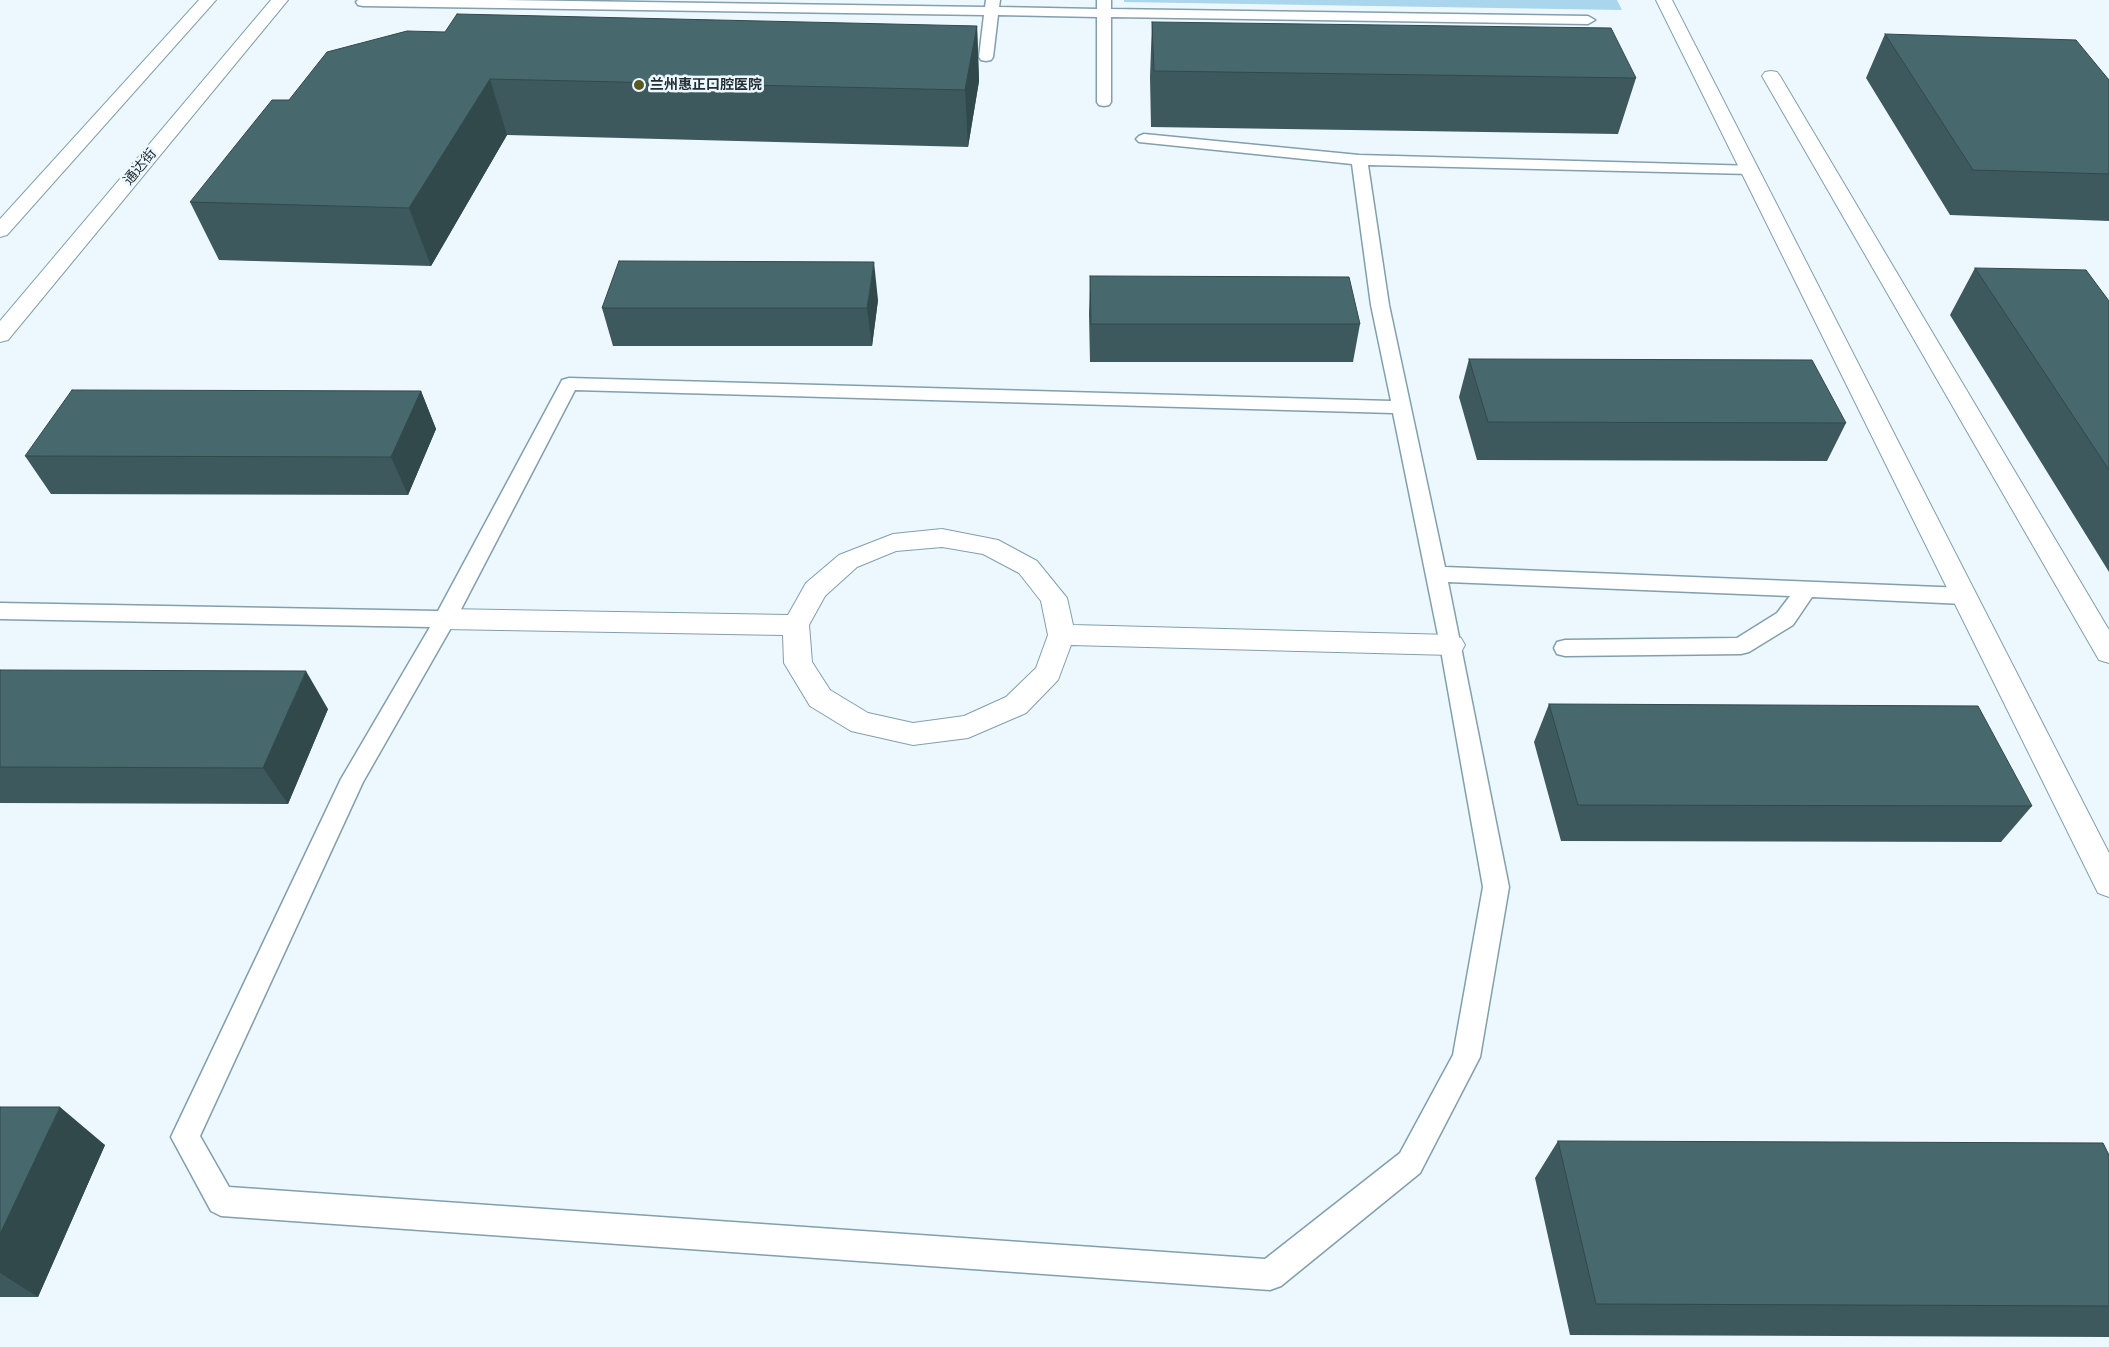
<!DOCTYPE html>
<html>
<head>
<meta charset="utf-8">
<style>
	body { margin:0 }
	canvas { display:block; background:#ecf8fe }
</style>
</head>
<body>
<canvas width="2109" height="1347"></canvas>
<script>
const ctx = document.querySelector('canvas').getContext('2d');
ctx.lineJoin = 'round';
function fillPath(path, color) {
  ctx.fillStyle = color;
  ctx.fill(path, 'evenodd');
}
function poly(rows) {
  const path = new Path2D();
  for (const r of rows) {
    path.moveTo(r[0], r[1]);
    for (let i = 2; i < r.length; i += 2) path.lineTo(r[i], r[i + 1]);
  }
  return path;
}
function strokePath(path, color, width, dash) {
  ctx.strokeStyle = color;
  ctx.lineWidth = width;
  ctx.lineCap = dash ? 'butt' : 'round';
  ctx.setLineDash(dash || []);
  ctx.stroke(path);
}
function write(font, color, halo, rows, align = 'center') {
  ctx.font = font + ' Raleway,"Noto Sans SC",sans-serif';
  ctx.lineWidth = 5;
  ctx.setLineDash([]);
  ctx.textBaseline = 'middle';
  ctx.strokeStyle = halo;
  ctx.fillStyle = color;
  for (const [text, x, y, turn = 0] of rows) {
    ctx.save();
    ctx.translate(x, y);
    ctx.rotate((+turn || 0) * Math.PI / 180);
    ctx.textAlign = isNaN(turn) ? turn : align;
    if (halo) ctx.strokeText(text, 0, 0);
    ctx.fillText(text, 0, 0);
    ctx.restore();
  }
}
const green = poly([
	[1124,0,1617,0,1622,10,1124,2]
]);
const lane = poly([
	[358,0,503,0,985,7,986,0,1000,0,999,7,1097,9,1097,0,1111,0,1111,9,1588,16,1595,20,1588,24,1111,17,1111,102,1109,105,1104,106,1099,105,1097,102,1097,17,998,15,993,57,991,60,986,61,981,60,979,57,984,15,363,6,358,5,356,2,358,0],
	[1144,134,1359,155,1756,166,1758,169,1756,172,1750,174,1368,165,1389,305,1445,567,1964,588,1972,591,1975,596,1972,601,1964,604,1812,597,1793,625,1749,652,1741,654,1565,656,1557,654,1554,648,1557,642,1565,640,1737,638,1777,613,1790,596,1448,582,1509,887,1480,1057,1420,1173,1281,1286,1270,1290,221,1216,211,1211,171,1137,341,779,430,627,0,619,0,603,438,611,560,384,562,380,569,378,1391,401,1371,305,1352,164,1139,142,1136,139,1139,136,1144,134],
	[575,390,1393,413,1440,645,1483,887,1453,1055,1400,1153,1265,1259,229,1187,200,1136,363,782,456,619,575,390]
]);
const street = poly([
	[1656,0,1672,0,2109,853,2109,897,2098,893,1656,0],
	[1771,71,1777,72,1780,76,2109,630,2109,663,2099,660,1762,76,1765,72,1771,71],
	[942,529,998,540,1037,561,1067,598,1073,625,1451,635,1461,638,1465,645,1461,652,1451,655,1071,645,1058,680,1026,713,968,738,913,745,851,731,810,706,784,663,783,635,445,629,436,626,432,619,436,612,445,609,788,615,806,583,839,555,893,534,942,529],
	[942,547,983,554,1019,573,1041,601,1048,635,1036,668,1006,697,964,716,913,723,868,713,830,690,812,662,809,625,825,596,857,567,896,551,942,547]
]);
const secondary = poly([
	[199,0,216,0,7,235,0,237,0,219,199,0],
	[271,0,288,0,8,340,0,342,0,321,271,0]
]);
const wall = poly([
	[1152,22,1636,78,1618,134,1151,127,1150,77],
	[977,26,979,81,968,147,507,135,431,266,219,260,190,202,445,32],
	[1885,34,2109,80,2109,221,1950,215,1866,78],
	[1975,268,2109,301,2109,572,1950,315],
	[1090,276,1360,324,1353,362,1090,362,1089,314],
	[878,300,872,346,613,346,602,308],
	[1469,359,1846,423,1827,461,1477,460,1459,397],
	[421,391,436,429,408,495,51,494,25,456],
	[0,670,328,709,288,804,0,803],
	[1549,704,2032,806,2001,842,1561,841,1534,742],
	[0,1107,105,1145,38,1297,0,1297],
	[1558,1141,2109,1155,2109,1337,1570,1335,1535,1178]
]);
const shadedWall = poly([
	[977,26,979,81,968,147,965,90],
	[490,79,507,135,431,266,409,208],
	[874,262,878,300,872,346,867,308],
	[421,391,436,429,408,495,391,457],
	[306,671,328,709,288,804,263,768],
	[60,1107,105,1145,38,1297,0,1273,0,1234]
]);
const building = poly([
	[457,14,977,26,965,90,490,79,409,208,190,202,272,100,289,100,327,52,407,31,445,32,457,14],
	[1152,22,1611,28,1636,78,1154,71,1152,22],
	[1885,34,2076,40,2109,80,2109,174,1973,170,1885,34],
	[619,261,874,262,867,308,602,308,619,261],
	[1975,268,2086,270,2109,301,2109,470,1975,268],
	[1090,276,1349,277,1360,324,1091,324,1090,276],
	[1469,359,1812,360,1846,423,1488,422,1469,359],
	[72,390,421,391,391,457,25,456,72,390],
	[0,670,306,671,263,768,0,767,0,670],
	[1549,704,1978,706,2032,806,1578,805,1549,704],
	[0,1107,60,1107,0,1234,0,1107],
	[1558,1141,2103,1143,2109,1155,2109,1306,1596,1304,1558,1141]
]);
const markers = [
	[639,85,6,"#5c5825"]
];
const farPoinames = [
	["兰州惠正口腔医院",650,85]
];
const farStreetnames = [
	["通达街",140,167,-50]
];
fillPath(green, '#a9d6ec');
strokePath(lane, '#829fae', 3);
strokePath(street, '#829fae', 2);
strokePath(secondary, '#829fae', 2);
fillPath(lane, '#fff');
fillPath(street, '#fff');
fillPath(secondary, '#fff');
fillPath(wall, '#3d595d');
fillPath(shadedWall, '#32494c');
fillPath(building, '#47686c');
strokePath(building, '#32494c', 1);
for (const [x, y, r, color] of markers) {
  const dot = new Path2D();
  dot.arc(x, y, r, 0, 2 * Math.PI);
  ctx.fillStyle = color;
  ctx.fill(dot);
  strokePath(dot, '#ecf8fe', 2);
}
write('bold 14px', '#222e34', '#ecf8fe', farPoinames, 'left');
write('14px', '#222e34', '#ecf8fe', farStreetnames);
</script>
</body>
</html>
